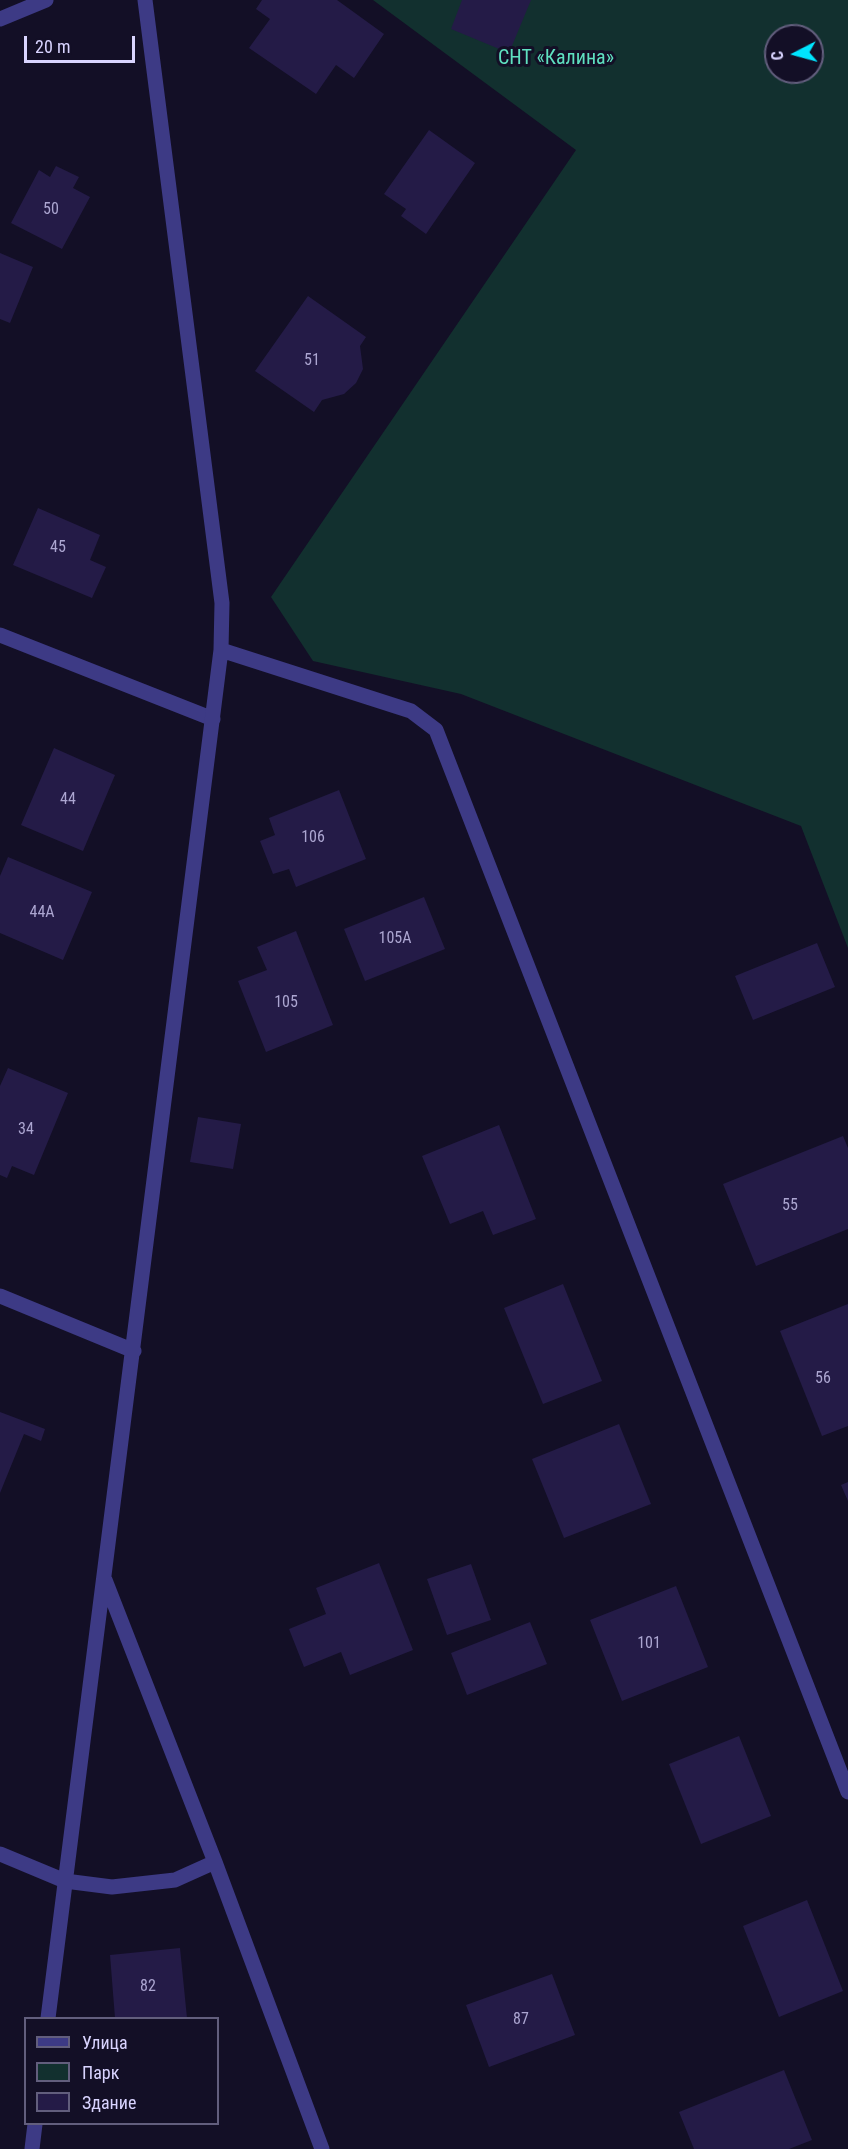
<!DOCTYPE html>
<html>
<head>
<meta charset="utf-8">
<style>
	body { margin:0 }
	#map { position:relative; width:848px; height:2149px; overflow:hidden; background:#130f26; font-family:"Roboto Condensed",sans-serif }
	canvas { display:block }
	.legend { position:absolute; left:24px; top:2017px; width:195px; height:108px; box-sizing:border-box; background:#130f26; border:2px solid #625e7d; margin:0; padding:8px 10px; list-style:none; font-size:18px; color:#d9d4ff }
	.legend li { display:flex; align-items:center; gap:12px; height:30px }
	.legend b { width:30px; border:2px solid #625e7d }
	.north { position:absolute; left:764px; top:24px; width:60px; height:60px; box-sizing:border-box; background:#130f26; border:2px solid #625e7d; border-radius:50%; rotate:264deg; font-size:16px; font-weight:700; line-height:24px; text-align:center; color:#d9d4ff }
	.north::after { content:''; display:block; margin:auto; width:21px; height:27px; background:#00e5ff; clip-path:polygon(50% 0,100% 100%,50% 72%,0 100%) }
	.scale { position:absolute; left:24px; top:36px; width:111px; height:27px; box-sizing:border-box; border:3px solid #d9d4ff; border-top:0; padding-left:8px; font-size:18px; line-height:21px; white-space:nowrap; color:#d9d4ff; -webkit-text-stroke:4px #130f26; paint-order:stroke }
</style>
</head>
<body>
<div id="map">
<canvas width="848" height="2149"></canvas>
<ul class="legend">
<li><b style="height:8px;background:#3d3a85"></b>Улица</li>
<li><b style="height:16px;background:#12302f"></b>Парк</li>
<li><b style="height:16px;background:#241b47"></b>Здание</li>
</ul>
<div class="north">С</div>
<div class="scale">20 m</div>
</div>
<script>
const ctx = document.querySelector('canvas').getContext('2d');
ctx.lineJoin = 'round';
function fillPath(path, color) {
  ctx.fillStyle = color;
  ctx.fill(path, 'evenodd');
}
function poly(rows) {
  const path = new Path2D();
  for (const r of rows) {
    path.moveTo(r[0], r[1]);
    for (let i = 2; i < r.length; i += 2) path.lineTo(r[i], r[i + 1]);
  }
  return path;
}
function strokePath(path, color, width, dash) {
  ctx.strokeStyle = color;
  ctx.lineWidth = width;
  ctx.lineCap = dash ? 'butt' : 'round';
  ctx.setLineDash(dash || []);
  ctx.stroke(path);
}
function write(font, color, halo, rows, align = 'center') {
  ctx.font = font + ' "Roboto Condensed",sans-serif';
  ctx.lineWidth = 6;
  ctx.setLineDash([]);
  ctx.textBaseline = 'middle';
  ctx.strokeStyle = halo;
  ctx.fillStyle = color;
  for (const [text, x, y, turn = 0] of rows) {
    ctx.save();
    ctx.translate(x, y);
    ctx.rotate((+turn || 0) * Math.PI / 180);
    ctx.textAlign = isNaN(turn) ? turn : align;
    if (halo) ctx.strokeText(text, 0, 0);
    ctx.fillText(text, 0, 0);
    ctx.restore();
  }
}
const green = poly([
	[373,0,848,0,848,948,801,826,461,694,313,661,271,597,576,150],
	[776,36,812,36,812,72,776,72]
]);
const building = poly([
	[262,0,337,0,384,34,354,78,336,65,316,94,249,48,270,19,256,9],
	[462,0,531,0,509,53,451,29],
	[429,130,475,163,426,234,401,216,406,209,384,194],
	[56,166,79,177,73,188,90,197,62,249,11,223,39,170,50,177],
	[0,253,33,267,10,323,0,319],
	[308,296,366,337,360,346,363,369,356,383,344,394,322,400,314,412,255,371],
	[38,508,100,535,90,560,106,567,92,598,13,565],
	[54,748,115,775,83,851,21,825],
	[339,790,366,859,296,887,289,869,273,874,260,841,275,835,269,818],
	[8,857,92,892,63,960,0,933,0,876],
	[424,897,445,949,365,981,344,929],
	[296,931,333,1025,266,1052,238,981,267,970,257,947],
	[817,943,835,987,753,1020,735,976],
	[8,1068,68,1093,34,1175,12,1166,7,1178,0,1175,0,1086],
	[198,1117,241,1124,233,1169,190,1162],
	[499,1125,536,1219,493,1235,483,1211,450,1224,422,1156],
	[843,1136,848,1148,848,1229,756,1266,723,1184],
	[563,1284,602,1381,543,1404,504,1308],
	[848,1304,848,1426,822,1436,780,1331],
	[0,1412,45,1429,41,1441,24,1434,0,1493],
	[619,1424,651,1504,564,1538,532,1459],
	[848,1482,848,1501,841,1485],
	[379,1563,413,1650,350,1675,341,1652,304,1667,289,1629,326,1614,316,1588],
	[471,1564,491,1620,447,1635,427,1579],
	[676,1586,708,1667,622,1701,590,1620],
	[530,1622,547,1664,467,1695,451,1653],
	[739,1736,771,1816,701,1844,669,1764],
	[807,1900,843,1991,779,2017,743,1926],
	[180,1948,187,2018,115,2018,110,1955],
	[552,1974,575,2035,489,2067,466,2005],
	[784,2070,812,2140,789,2149,694,2149,679,2112]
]);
const service = poly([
	[0,635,213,719]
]);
const minor = poly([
	[0,19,46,0],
	[221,650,411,711,436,730,848,1792],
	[0,1296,134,1351],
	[105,1580,215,1862,322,2149],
	[0,1854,65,1881,112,1887,175,1880,215,1862],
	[48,2018,221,650,222,603,145,0],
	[32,2149,35,2124]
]);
const numberNames = [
	["50",51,210],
	["51",312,361],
	["45",58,548],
	["44",68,800],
	["106",313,838],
	["44А",42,913],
	["105А",395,939],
	["105",286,1003],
	["34",26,1130],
	["55",790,1206],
	["56",823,1379],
	["101",649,1644],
	["82",148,1987],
	["87",521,2020]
];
const parkNames = [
	["СНТ «Калина»",556,59]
];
fillPath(green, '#12302f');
fillPath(building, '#241b47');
strokePath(service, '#3d3a85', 15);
strokePath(minor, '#3d3a85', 15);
write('16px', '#aca6d1', null, numberNames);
write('20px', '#5fe0c0', '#130f26', parkNames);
</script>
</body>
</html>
